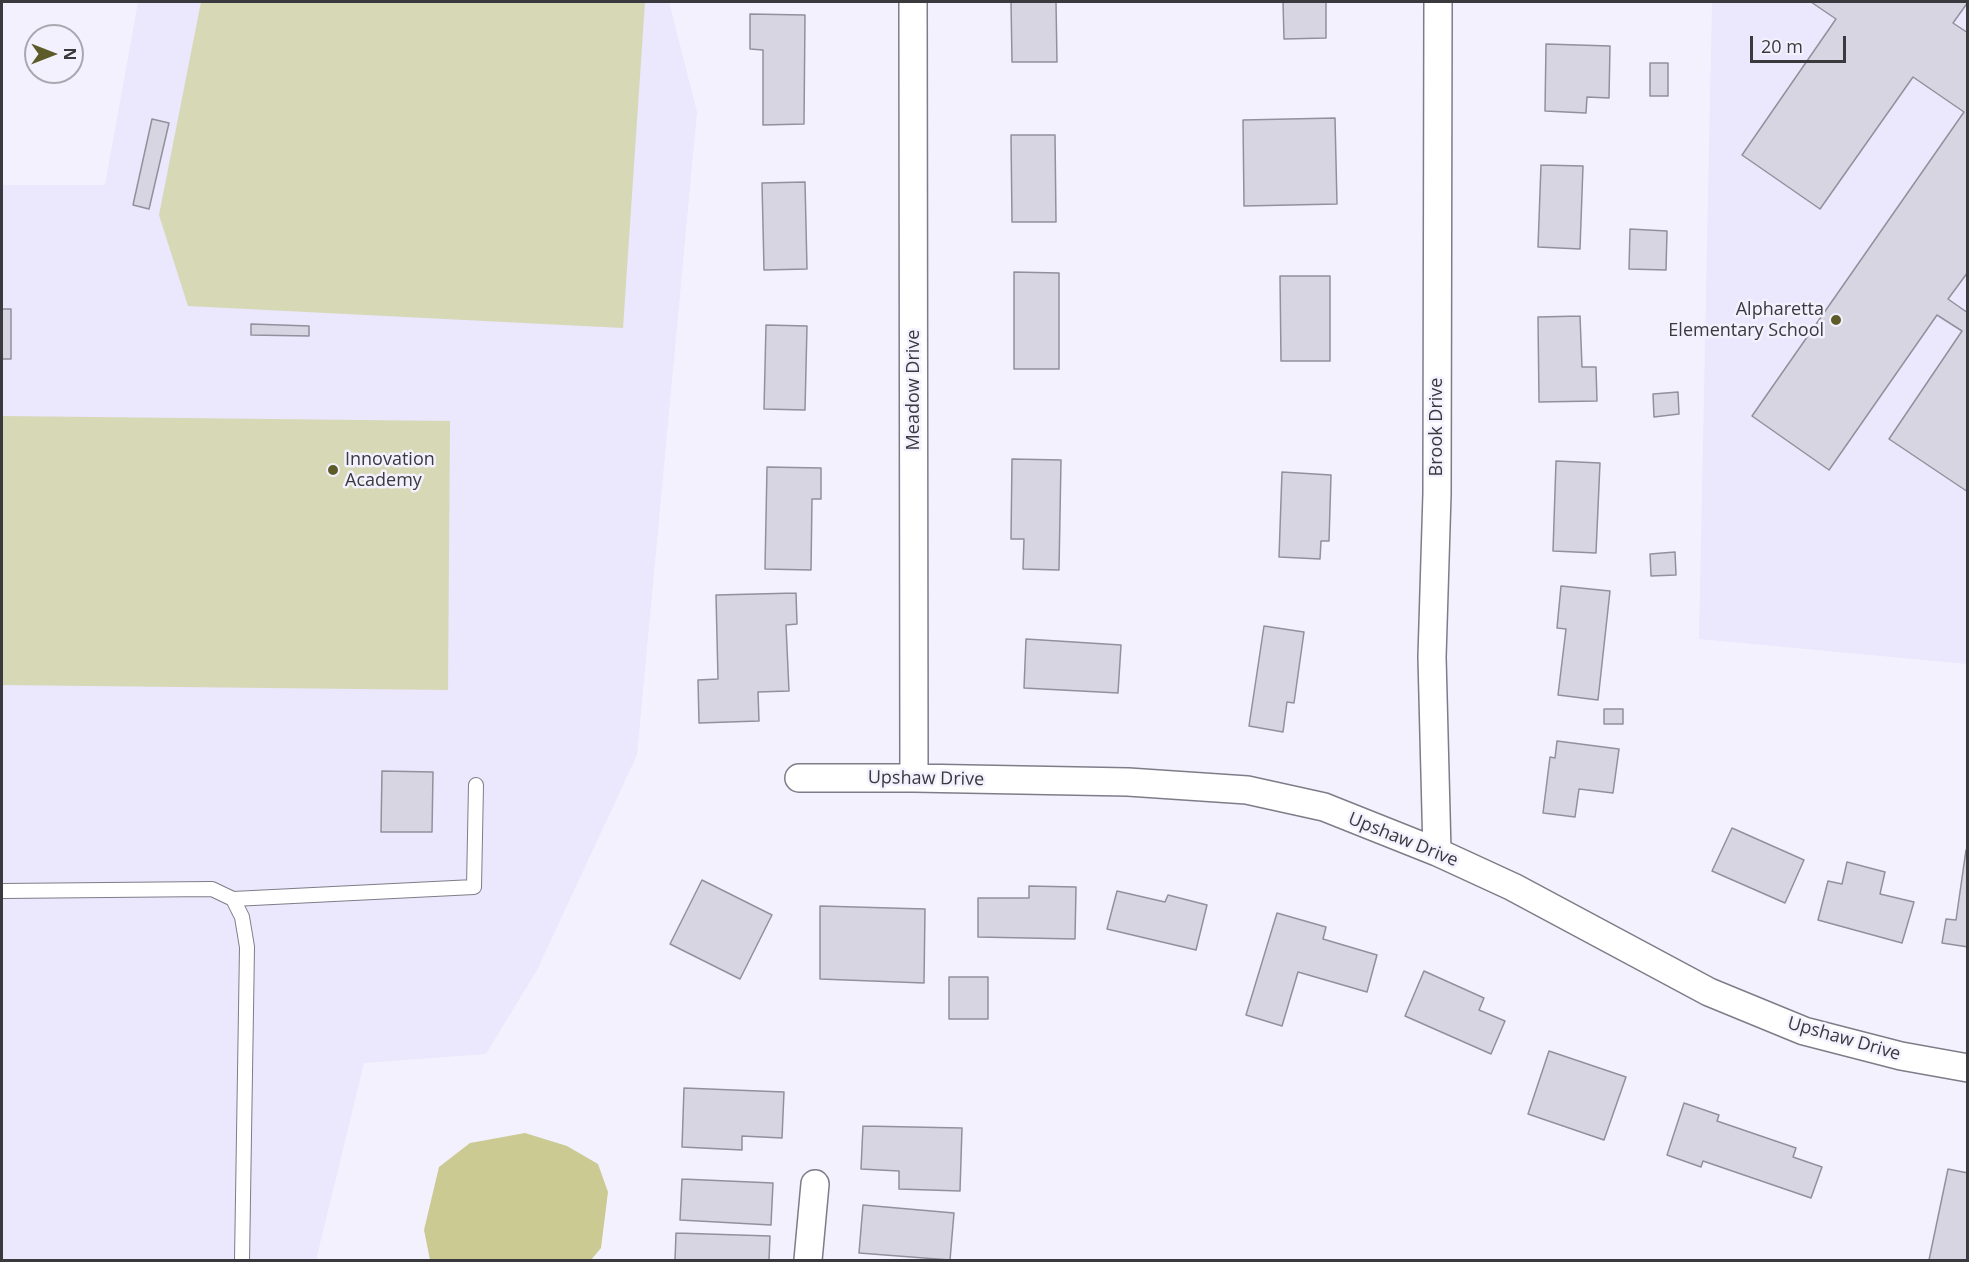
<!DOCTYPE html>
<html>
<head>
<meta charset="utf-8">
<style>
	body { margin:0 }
	#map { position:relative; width:1969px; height:1262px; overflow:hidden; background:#f4f1fe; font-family:"Open Sans",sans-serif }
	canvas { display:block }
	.frame { position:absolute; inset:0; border:3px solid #3a393e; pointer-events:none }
	.north { position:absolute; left:24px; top:24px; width:60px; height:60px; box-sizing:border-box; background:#f4f1fe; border:2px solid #aaa7b1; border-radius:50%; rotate:90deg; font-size:16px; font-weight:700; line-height:24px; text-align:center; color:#3a393e }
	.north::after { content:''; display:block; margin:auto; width:21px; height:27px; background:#5d5c29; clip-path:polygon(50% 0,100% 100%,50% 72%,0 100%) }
	.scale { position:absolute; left:1750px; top:36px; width:96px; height:27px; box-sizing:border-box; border:3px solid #3a393e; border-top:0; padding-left:8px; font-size:18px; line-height:21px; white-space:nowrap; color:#3a393e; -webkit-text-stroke:4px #f4f1fe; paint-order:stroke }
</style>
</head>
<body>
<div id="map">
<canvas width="1969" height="1262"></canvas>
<div class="frame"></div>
<div class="north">N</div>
<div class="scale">20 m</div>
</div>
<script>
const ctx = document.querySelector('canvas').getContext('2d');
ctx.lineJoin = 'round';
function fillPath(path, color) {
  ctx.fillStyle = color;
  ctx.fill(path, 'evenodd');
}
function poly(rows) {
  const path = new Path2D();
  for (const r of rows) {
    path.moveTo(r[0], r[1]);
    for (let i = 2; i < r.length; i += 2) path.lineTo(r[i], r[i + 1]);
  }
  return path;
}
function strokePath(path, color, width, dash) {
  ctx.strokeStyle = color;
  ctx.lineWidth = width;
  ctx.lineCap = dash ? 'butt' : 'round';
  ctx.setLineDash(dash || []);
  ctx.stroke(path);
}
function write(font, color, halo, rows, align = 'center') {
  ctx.font = font + ' "Open Sans",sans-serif';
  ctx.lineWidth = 5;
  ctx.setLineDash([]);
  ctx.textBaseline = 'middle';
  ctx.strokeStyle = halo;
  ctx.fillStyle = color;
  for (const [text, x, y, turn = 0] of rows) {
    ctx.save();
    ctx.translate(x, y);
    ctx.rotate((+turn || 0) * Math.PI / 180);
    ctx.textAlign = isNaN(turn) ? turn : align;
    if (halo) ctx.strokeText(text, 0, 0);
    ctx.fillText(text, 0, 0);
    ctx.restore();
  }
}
const built = poly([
	[138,2,669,2,697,112,637,755,537,970,486,1054,364,1063,316,1260,2,1260,2,185,105,185],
	[1712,2,1967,2,1967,664,1699,639]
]);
const green = poly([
	[201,2,645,2,623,328,188,306,159,215],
	[2,416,450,421,448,690,2,685]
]);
const water = poly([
	[525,1133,567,1146,598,1164,608,1192,601,1248,591,1260,430,1260,424,1230,439,1167,470,1143]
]);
const building = poly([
	[1011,2,1056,2,1057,62,1012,62,1011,2],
	[1283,2,1326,2,1326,38,1284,39,1283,2],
	[1811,2,1968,2,1953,23,1968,33,1968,272,1948,299,1968,313,1968,492,1889,439,1962,331,1937,315,1829,470,1752,416,1964,112,1913,77,1820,209,1742,155,1836,19,1811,2],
	[750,14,805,15,804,124,763,125,763,50,750,49,750,14],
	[1546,44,1610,46,1609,98,1587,97,1586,113,1545,111,1546,44],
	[1650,63,1668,63,1668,96,1650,96,1650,63],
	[1335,118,1337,204,1244,206,1243,120,1335,118],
	[152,119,169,123,149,209,133,205,152,119],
	[1011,135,1055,135,1056,222,1012,222,1011,135],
	[1541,165,1583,166,1580,249,1538,247,1541,165],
	[805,182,807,269,764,270,762,183,805,182],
	[1630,229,1667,231,1666,270,1629,269,1630,229],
	[1014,272,1059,273,1059,369,1014,369,1014,272],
	[1280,276,1330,276,1330,361,1281,361,1280,276],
	[2,309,11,309,11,359,2,359,2,309],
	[1580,316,1582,367,1596,367,1597,401,1539,402,1538,317,1580,316],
	[251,324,309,326,309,336,251,335,251,324],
	[766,325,807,326,805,410,764,409,766,325],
	[1678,392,1679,414,1654,417,1653,394,1678,392],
	[1012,459,1061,460,1059,570,1023,569,1024,539,1011,539,1012,459],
	[1556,461,1600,463,1596,553,1553,551,1556,461],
	[767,467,821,468,821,499,812,499,811,570,765,569,767,467],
	[1282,472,1331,475,1329,541,1321,541,1320,559,1279,557,1282,472],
	[1675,552,1676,575,1651,576,1650,554,1675,552],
	[1561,586,1610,591,1598,700,1558,695,1566,629,1557,628,1561,586],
	[796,593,797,624,786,625,789,691,758,692,759,721,699,723,698,680,718,679,716,595,796,593],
	[1264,626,1304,632,1294,703,1287,702,1283,732,1249,726,1264,626],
	[1026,639,1121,645,1118,693,1024,688,1026,639],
	[1604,709,1623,709,1623,724,1604,724,1604,709],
	[1557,741,1619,749,1613,793,1579,789,1575,817,1543,813,1550,757,1555,758,1557,741],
	[382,771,433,772,432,832,381,832,382,771],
	[1732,828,1804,860,1785,903,1712,871,1732,828],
	[1966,850,1968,850,1968,947,1942,943,1946,919,1956,920,1966,850],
	[1847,862,1885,872,1880,894,1914,902,1902,943,1818,920,1828,881,1842,884,1847,862],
	[702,880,772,915,740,979,670,944,702,880],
	[1029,886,1076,887,1075,939,978,937,978,898,1029,898,1029,886],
	[1117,891,1165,902,1168,895,1207,905,1196,950,1107,929,1117,891],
	[820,906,925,909,924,983,820,979,820,906],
	[1277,913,1326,927,1323,939,1377,955,1367,992,1298,972,1282,1026,1246,1015,1277,913],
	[1424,971,1484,998,1479,1010,1505,1021,1491,1054,1405,1016,1424,971],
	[949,977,988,977,988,1019,949,1019,949,977],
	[1549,1051,1626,1077,1604,1140,1528,1114,1549,1051],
	[684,1088,784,1092,782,1138,742,1136,742,1150,682,1147,684,1088],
	[1684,1103,1719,1115,1717,1121,1796,1148,1793,1157,1822,1167,1811,1198,1703,1161,1701,1167,1667,1155,1684,1103],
	[863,1126,962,1128,960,1191,899,1189,899,1171,861,1169,863,1126],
	[1948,1169,1968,1173,1968,1260,1929,1260,1948,1169],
	[682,1179,773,1183,771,1225,680,1220,682,1179],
	[863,1205,954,1213,950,1260,859,1253,863,1205],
	[676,1233,770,1236,769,1260,675,1260,676,1233]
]);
const service = poly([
	[2,891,212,889,233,899,242,917,247,947,242,1260],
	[233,899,474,887,476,785]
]);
const minor = poly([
	[913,2,914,778],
	[799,778,914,778,1128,782,1247,790,1324,807,1437,852,1513,887,1709,992,1804,1031,1901,1056,1968,1068],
	[1437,852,1432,657,1437,494,1438,2],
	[808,1260,815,1184]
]);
const markers = [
	[1836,320,6,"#5d5c29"],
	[333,470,6,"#5d5c29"]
];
const poiNames = [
	["Alpharetta",1824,310],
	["Elementary School",1824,331],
	["Innovation",345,460,"left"],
	["Academy",345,481,"left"]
];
const streetNames = [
	["Meadow Drive",914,390,-90],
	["Brook Drive",1437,427,-90],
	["Upshaw Drive",926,779,1],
	["Upshaw Drive",1403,840,22],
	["Upshaw Drive",1844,1039,16]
];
fillPath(built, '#ebe7fc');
fillPath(green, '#d7d8b6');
fillPath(water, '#caca92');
fillPath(building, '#d8d5e2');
strokePath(building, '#92909c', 1.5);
strokePath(service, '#7f7c88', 16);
strokePath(minor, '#7f7c88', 30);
strokePath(service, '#fff', 14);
strokePath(minor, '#fff', 27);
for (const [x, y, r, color] of markers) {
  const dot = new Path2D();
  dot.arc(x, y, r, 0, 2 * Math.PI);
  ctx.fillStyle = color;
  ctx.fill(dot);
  strokePath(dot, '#f4f1fe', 2);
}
write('18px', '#3a393e', '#f4f1fe', poiNames, 'right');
write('18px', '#3a393e', '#f4f1fe', streetNames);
</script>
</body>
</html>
